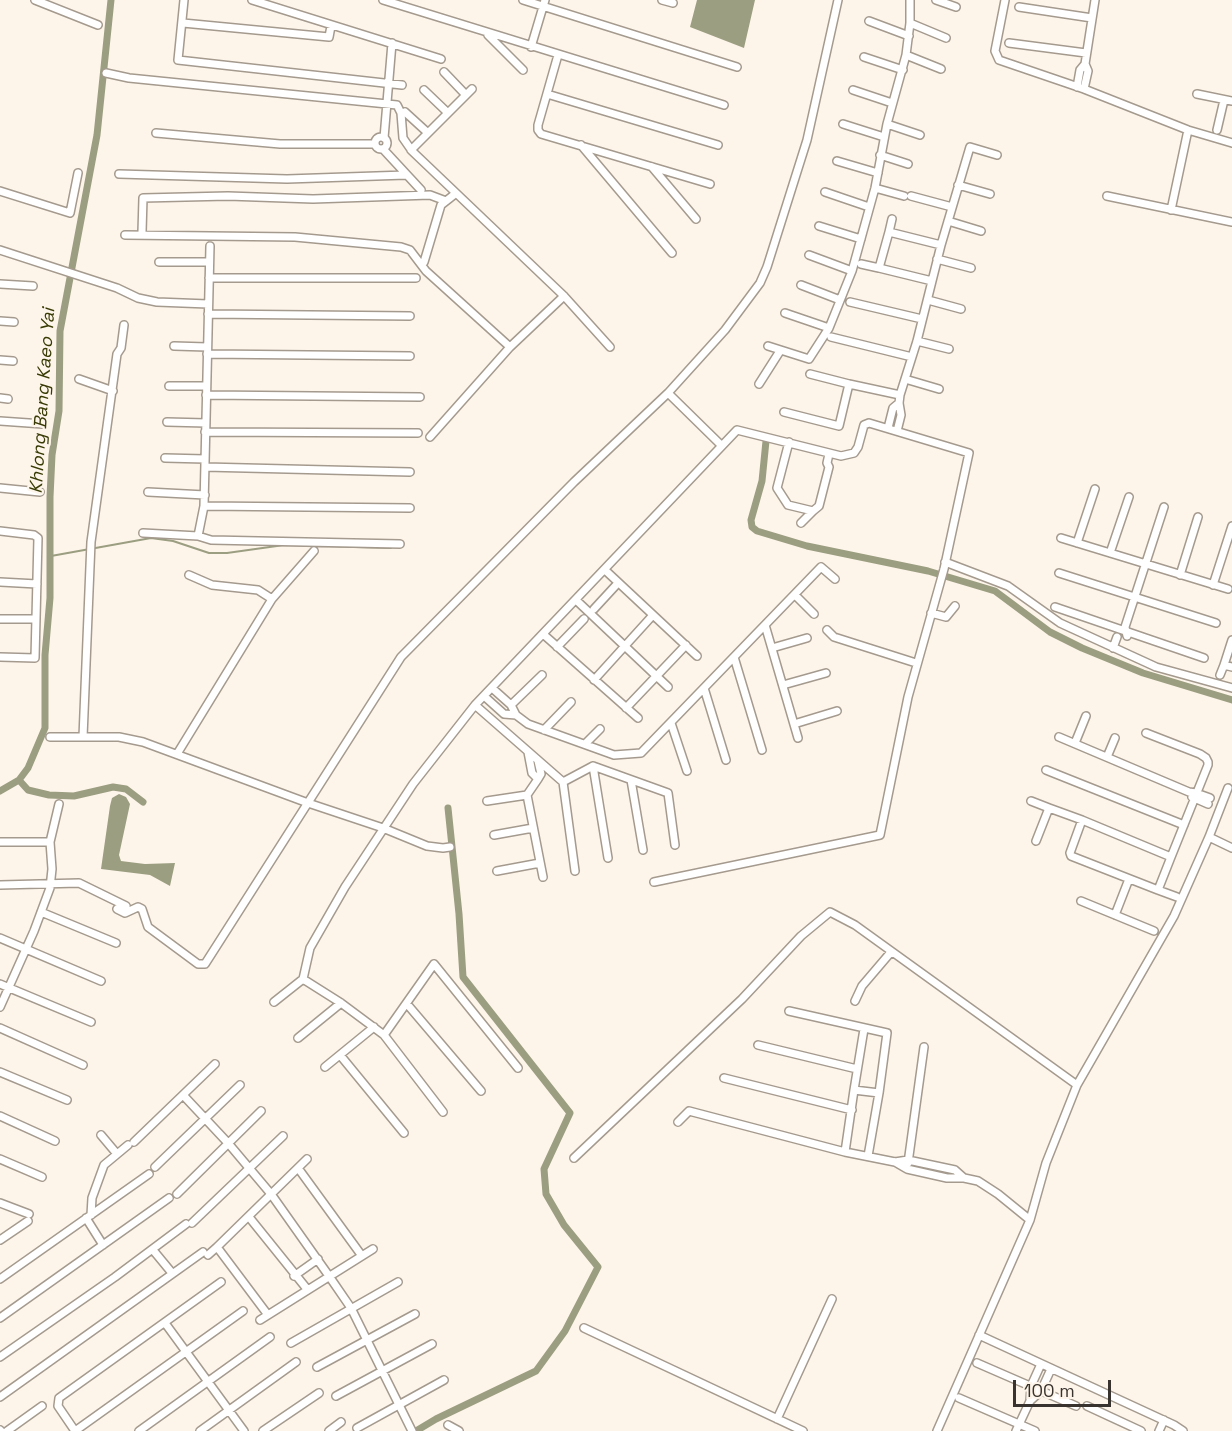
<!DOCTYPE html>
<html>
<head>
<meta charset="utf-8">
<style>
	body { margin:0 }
	#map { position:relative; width:1232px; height:1431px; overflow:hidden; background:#fef5ea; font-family:"Space Grotesk",sans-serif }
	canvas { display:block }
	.scale { position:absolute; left:1013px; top:1380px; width:98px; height:27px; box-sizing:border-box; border:3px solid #38332e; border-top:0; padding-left:8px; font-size:18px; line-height:21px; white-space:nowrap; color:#38332e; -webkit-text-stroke:4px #fef5ea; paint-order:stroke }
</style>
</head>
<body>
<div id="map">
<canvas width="1232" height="1431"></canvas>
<div class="scale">100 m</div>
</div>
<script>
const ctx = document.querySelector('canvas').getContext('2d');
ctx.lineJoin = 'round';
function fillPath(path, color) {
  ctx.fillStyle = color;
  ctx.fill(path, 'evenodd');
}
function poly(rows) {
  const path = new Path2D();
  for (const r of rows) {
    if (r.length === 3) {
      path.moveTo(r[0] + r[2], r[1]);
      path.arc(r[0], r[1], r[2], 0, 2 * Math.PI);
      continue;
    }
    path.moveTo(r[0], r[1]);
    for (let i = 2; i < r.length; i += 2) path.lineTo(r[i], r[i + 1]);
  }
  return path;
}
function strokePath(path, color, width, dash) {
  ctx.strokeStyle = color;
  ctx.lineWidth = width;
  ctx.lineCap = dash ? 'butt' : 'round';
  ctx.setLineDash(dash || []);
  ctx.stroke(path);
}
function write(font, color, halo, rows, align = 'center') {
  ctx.font = font + ' "Space Grotesk",sans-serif';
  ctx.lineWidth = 4.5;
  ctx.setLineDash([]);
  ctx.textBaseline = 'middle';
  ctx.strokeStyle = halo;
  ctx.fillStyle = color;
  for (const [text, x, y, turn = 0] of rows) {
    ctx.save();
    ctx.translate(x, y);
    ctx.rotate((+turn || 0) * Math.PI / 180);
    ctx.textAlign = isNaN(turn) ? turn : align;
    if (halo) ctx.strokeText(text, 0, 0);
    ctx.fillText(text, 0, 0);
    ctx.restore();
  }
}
const water = poly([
	[697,0,755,0,744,48,690,27],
	[119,794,126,797,130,804,119,855,121,861,145,864,175,863,170,886,150,875,101,869,110,806,112,798]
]);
const stream = poly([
	[51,556,151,538,173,541,209,553,227,553,284,545,391,548]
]);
const canal = poly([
	[766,441,762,481,751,520,752,527,757,531,807,546,928,571,995,591,1050,632,1082,648,1143,673,1232,700],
	[19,780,28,790,49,795,74,796,113,787,126,789,143,802],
	[0,791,19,780,28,768,45,728,45,655,50,598,50,497,52,455,59,411,60,331,97,135,111,0],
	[416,1431,436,1419,536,1371,565,1331,598,1267,564,1225,546,1194,544,1169,570,1113,463,977,459,914,448,808]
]);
const minor = poly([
	[35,0,98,25],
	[184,0,178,60,402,85],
	[252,0,441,59],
	[383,0,724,105],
	[523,0,737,67],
	[662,0,673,3],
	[936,0,956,7],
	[1005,0,995,51,999,60,1084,89,1188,130,1232,143],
	[1019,7,1092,18],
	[869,21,909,36],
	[183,23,329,37,331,26],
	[910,23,946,38],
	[488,35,523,70],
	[1009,43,1086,53],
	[531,47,545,0],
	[558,55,538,125,538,130,541,134,710,184],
	[906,55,941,69],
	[864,57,903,70],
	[444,72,466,95],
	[106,73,129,78,397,105,401,113,403,138,412,151,564,296,610,347],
	[1077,87,1080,70,1085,64],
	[1084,89,1088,71,1085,64,1095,0],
	[424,90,448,113],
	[853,90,892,103],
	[547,94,718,145],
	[1197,94,1232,101],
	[405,112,428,133],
	[843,124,884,137],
	[887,124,920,135],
	[1217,130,1224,100],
	[156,133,280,144,375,144],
	[381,143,6],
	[384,138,392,43],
	[581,145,672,253],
	[383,149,421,190],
	[411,150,472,89],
	[880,155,908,164],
	[837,161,878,173],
	[652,167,696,219],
	[119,174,287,179,406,175],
	[958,185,990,194],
	[875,188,904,196],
	[0,191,70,213,78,173],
	[825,192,869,207],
	[911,196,952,207],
	[1107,196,1232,222],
	[1171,210,1188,130],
	[948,221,981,231],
	[819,226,861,239],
	[142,232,143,198,228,196,313,199,430,195,446,201],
	[889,232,892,219],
	[125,235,295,237,401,247,410,250,426,271,510,347],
	[0,250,117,288,138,298,157,302,208,304],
	[809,255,852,271],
	[937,259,971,268],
	[159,262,209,262],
	[424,262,441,205,455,194],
	[861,264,879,268],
	[209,278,416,278],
	[932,281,879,268,889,232,941,245],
	[0,284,33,286],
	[801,285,840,300],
	[928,300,961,309],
	[850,302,922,319],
	[785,313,829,328],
	[208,314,410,316],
	[0,321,14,322],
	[831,337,912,357],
	[917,341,949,349],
	[174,346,207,347],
	[768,346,809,359,829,328,852,271,875,188,887,124,906,55,910,23,910,0],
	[207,354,410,356],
	[0,360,13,361],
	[810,374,849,384],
	[79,379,113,391],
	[905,379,939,389],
	[759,384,780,351],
	[169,386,206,386],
	[668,393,721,445],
	[206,395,420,397],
	[0,398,8,399],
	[784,412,839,426,849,384,900,395,917,341,941,245,970,147,997,155],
	[0,421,43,424],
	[167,422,206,423],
	[888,428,893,408,899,403],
	[897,431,901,415,899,403,900,395],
	[205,432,418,433],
	[430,437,510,347,564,296],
	[789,442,777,488,788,505,813,511,819,506,829,467,827,463,829,454],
	[165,458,205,459],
	[205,467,410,472],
	[0,488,40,492],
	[148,492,205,495],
	[204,506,410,508],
	[801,523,813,511],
	[0,531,34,535,38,538,35,658,0,657],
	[143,533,198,536,204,506,210,246],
	[198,536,211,540,400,544],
	[1061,538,1228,589],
	[1077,543,1095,489],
	[1110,553,1129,497],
	[945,562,1008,586,1060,623,1156,667,1232,688],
	[605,570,697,656],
	[1059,573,1216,623],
	[189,575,212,585,258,590,272,599],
	[1180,575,1198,517],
	[0,582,37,584],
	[1213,585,1232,526],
	[795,595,814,614],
	[576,600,668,687],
	[1055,607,1204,658],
	[594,609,618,583],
	[931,613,946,617,955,606],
	[0,619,36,619],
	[765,625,798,738],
	[827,630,834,637,916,663],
	[543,634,638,718],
	[1127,636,1125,627,1164,507],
	[1232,640,1224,665,1232,667],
	[557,647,584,619],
	[772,648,807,638],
	[1113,648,1117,637],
	[734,657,762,750],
	[1220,675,1224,665],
	[594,680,653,615],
	[783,685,826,673],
	[704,688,726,760],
	[484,696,504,714,516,715,511,705,492,688],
	[475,705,563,782,575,871],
	[511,705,542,675],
	[626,708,686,645],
	[516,715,528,724,614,755,641,753,821,567,835,579],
	[671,723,687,771],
	[794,724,837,711],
	[544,730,571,702],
	[1146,733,1200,754,1206,758,1208,762,1208,765,1171,857,1158,890,1071,856,1070,853,1082,820,1171,857],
	[50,737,119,737,143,742,308,803,383,828,427,846,443,848,450,847],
	[83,737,91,542,117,354,121,348,124,325],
	[1059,737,1189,792,1196,793,1210,798],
	[1075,743,1086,716],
	[585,744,600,729],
	[528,752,532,773,538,779,541,774,538,761],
	[177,754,272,599,314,551],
	[1107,757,1115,738],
	[593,766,608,858],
	[1046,770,1184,825],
	[538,779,527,795,543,877],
	[631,780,643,850],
	[563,782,593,766,668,793,675,845],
	[1192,797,1208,804],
	[487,801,527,795],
	[1031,801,1049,808],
	[494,835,533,828],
	[1209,837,1232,848],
	[1036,841,1049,808,1082,820],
	[0,842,50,842,52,869,50,888,34,931,0,1007],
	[50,842,59,804],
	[497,871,540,863],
	[0,885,79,883,126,906],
	[1158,890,1177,897],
	[1081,901,1154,931],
	[117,909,125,913,138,907,142,909,148,927,198,964,205,964,401,657,574,482,668,393,725,330,760,283,767,267,807,140,838,0],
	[41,912,116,943],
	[1115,915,1129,879],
	[0,938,101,981],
	[0,984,91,1022],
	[855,1001,862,986,891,952],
	[274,1002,303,979],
	[407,1004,481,1091],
	[789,1011,887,1033,879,1093,854,1090,845,1152,895,1162,908,1160,922,1163,955,1170,964,1178],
	[0,1028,83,1065],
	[384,1035,443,1112],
	[298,1038,341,1003],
	[758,1045,857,1069],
	[340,1055,404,1133],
	[325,1067,374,1027],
	[518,1068,434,964,384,1035,341,1003,303,979,310,948,345,887,413,784,475,705,737,430,841,456,854,453,858,447,864,425,869,423,969,453,944,569,908,697,880,835,654,882],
	[0,1072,67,1100],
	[724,1078,852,1110],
	[854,1090,864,1029],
	[183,1095,228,1143,271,1194,329,1276,351,1308,412,1431],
	[0,1116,55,1141],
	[678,1122,689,1111,845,1152],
	[101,1135,117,1154],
	[134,1142,215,1064],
	[868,1156,879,1093],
	[574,1158,742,999,801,936,830,912,855,925,1077,1085],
	[0,1159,42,1177],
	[895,1162,907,1169,947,1178,964,1178,978,1181,998,1194,1030,1220],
	[908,1163,924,1047],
	[155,1167,240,1085],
	[298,1168,362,1256],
	[177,1194,261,1111],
	[0,1203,29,1214],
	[91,1215,92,1198,104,1165,128,1145],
	[249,1217,307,1289],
	[86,1218,103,1245],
	[192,1223,283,1136],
	[0,1240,28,1221],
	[153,1250,172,1273],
	[208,1255,217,1247],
	[294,1276,318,1259],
	[0,1279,149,1174],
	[221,1282,59,1398,58,1406,75,1431,243,1311],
	[268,1315,217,1247,307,1159],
	[0,1318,169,1198],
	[260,1320,373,1249],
	[165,1323,244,1431],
	[584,1328,803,1431],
	[979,1335,1174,1425,1183,1431],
	[291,1343,398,1282],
	[0,1357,115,1277,186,1224],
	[977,1363,1076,1406],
	[317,1367,415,1314],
	[336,1396,432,1344],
	[0,1397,203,1252],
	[959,1398,1035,1431],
	[1030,1401,1041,1391,1051,1369],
	[1087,1406,1141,1431],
	[777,1419,832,1299],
	[448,1425,459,1431],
	[357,1428,444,1380],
	[0,1430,1,1431],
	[7,1431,42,1406],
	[139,1431,270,1337],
	[200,1431,296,1362],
	[263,1431,319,1393],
	[329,1431,341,1422],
	[937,1431,1030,1220,1046,1163,1077,1085,1174,916,1209,837,1228,788],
	[1016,1431,1030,1401,1031,1386,1041,1364],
	[1159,1431,1164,1420]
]);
const waterNames = [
	["Khlong Bang Kaeo Yai",43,401,-86]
];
fillPath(water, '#9b9e81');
strokePath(stream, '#9b9e81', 2);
strokePath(canal, '#9b9e81', 7);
strokePath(minor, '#a59a8e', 10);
strokePath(minor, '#fff', 7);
write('italic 18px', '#383b05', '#fef5ea', waterNames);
</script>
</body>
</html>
